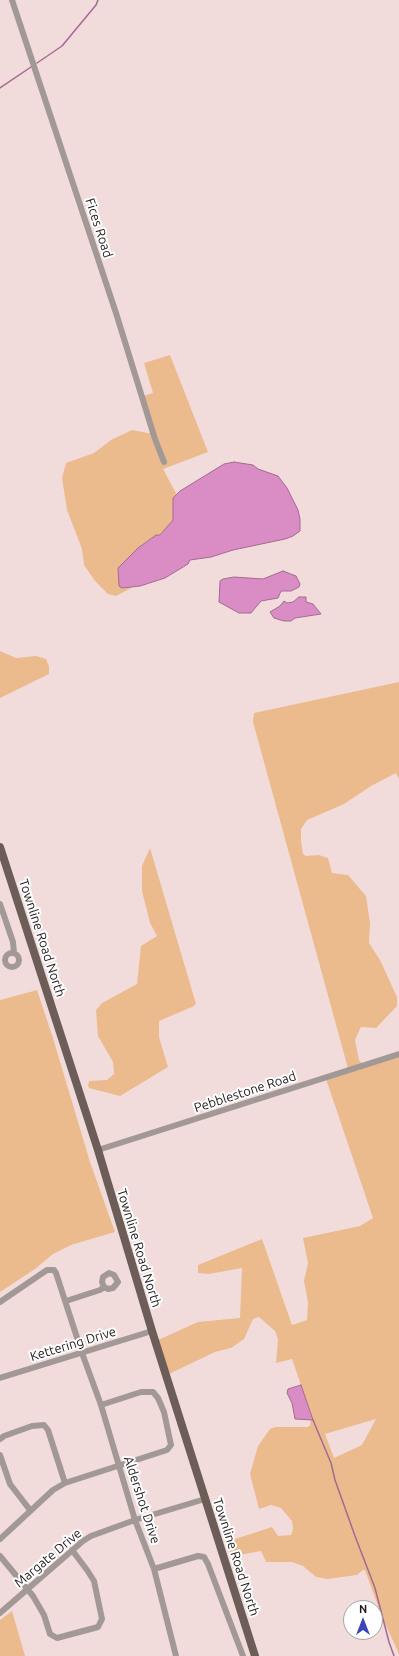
<!DOCTYPE html>
<html>
<head>
<meta charset="utf-8">
<style>
	body { margin:0 }
	#map { position:relative; width:399px; height:1656px; overflow:hidden; background:#f2dcdb; font-family:Ubuntu,sans-serif }
	canvas { display:block }
	.north { position:absolute; left:343px; top:1600px; width:40px; height:40px; box-sizing:border-box; background:#fff; border:1px solid #a6a3a3; border-radius:50%; rotate:0deg; font-size:11px; font-weight:700; line-height:16px; text-align:center; color:#201918 }
	.north::after { content:''; display:block; margin:auto; width:14px; height:18px; background:#3945b9; clip-path:polygon(50% 0,100% 100%,50% 72%,0 100%) }
</style>
</head>
<body>
<div id="map">
<canvas width="399" height="1656"></canvas>
<div class="north">N</div>
</div>
<script>
const ctx = document.querySelector('canvas').getContext('2d');
ctx.lineJoin = 'round';
function fillPath(path, color) {
  ctx.fillStyle = color;
  ctx.fill(path, 'evenodd');
}
function poly(rows) {
  const path = new Path2D();
  for (const r of rows) {
    if (r.length === 3) {
      path.moveTo(r[0] + r[2], r[1]);
      path.arc(r[0], r[1], r[2], 0, 2 * Math.PI);
      continue;
    }
    path.moveTo(r[0], r[1]);
    for (let i = 2; i < r.length; i += 2) path.lineTo(r[i], r[i + 1]);
  }
  return path;
}
function strokePath(path, color, width, dash) {
  ctx.strokeStyle = color;
  ctx.lineWidth = width;
  ctx.lineCap = dash ? 'butt' : 'round';
  ctx.setLineDash(dash || []);
  ctx.stroke(path);
}
function write(font, color, halo, rows, align = 'center') {
  ctx.font = font + ' Ubuntu,sans-serif';
  ctx.lineWidth = 4;
  ctx.setLineDash([]);
  ctx.textBaseline = 'middle';
  ctx.strokeStyle = halo;
  ctx.fillStyle = color;
  for (const [text, x, y, turn = 0] of rows) {
    ctx.save();
    ctx.translate(x, y);
    ctx.rotate((+turn || 0) * Math.PI / 180);
    ctx.textAlign = isNaN(turn) ? turn : align;
    if (halo) ctx.strokeText(text, 0, 0);
    ctx.fillText(text, 0, 0);
    ctx.restore();
  }
}
const green = poly([
	[170,355,208,452,163,469,177,495,173,498,174,520,160,535,156,535,138,548,118,568,122,588,133,587,116,596,108,594,95,581,84,565,82,549,67,510,62,478,66,463,94,453,111,440,132,430,153,434,143,396,153,393,144,363],
	[0,651,16,658,36,656,46,659,49,666,49,674,0,698],
	[399,682,399,779,396,773,371,786,344,804,307,820,301,829,301,841,303,854,306,856,319,855,328,858,332,873,348,875,366,896,370,923,369,943,380,960,397,997,397,1006,376,1028,361,1027,355,1040,359,1060,364,1066,399,1054,399,1654,382,1617,365,1570,363,1570,357,1575,327,1579,316,1577,303,1566,292,1562,266,1562,261,1551,234,1556,230,1553,229,1541,272,1527,278,1536,291,1535,293,1529,292,1521,281,1508,271,1505,259,1509,250,1474,258,1446,270,1429,275,1427,308,1427,310,1425,311,1420,313,1420,292,1359,276,1363,278,1339,275,1331,259,1317,253,1319,244,1339,231,1348,215,1352,169,1374,158,1340,198,1322,240,1318,242,1268,209,1274,198,1273,198,1265,262,1239,292,1325,307,1320,308,1302,304,1281,308,1263,303,1238,360,1226,373,1218,326,1079,349,1072,253,722,254,713],
	[376,1419,362,1445,334,1458,325,1434],
	[150,848,196,1004,192,1007,159,1021,159,1037,168,1067,120,1096,89,1088,88,1085,89,1081,107,1080,114,1074,113,1062,98,1036,96,1010,102,1003,137,984,141,946,157,936,150,923,142,891,142,866],
	[37,990,53,1038,90,1162,115,1232,71,1245,53,1254,35,1269,0,1292,0,1000],
	[12,1611,25,1656,0,1656,0,1620]
]);
const water = poly([
	[234,462,253,465,258,469,278,476,287,488,298,510,300,519,300,531,293,536,285,539,233,550,211,557,190,560,188,564,165,578,140,586,122,588,119,586,118,568,138,548,156,535,160,535,173,520,173,498,180,491,224,464,234,462],
	[283,571,296,576,300,584,299,587,291,591,281,591,278,598,261,601,251,613,239,613,219,602,220,581,223,579,234,577,263,579,283,571],
	[299,597,306,597,306,602,313,604,321,614,295,618,291,621,284,621,274,618,270,612,280,606,284,601,287,603,293,602,299,597],
	[301,1385,313,1420,295,1419,292,1403,287,1393,288,1389,301,1385]
]);
const stream = poly([
	[37,63,62,46,96,5,98,0],
	[0,88,31,67],
	[313,1420,331,1463,335,1480,355,1536,375,1588,389,1642,394,1656]
]);
const minor = poly([
	[12,0,116,313,155,439,164,462],
	[0,904,13,942,14,953],
	[12,960,7],
	[98,1150,399,1054],
	[66,1301,100,1290,104,1287,108,1289,113,1288,118,1282,114,1275,109,1273,103,1277,102,1282,104,1287],
	[0,1302,47,1270,54,1270,56,1273,82,1353,101,1405,135,1520,154,1569,176,1656],
	[0,1378,152,1331],
	[0,1439,4,1436,32,1426,44,1425,48,1430,65,1483],
	[0,1455,10,1484,30,1510],
	[0,1539,53,1490,65,1483,167,1450,171,1445,164,1412,158,1398,153,1392,141,1392,101,1405],
	[0,1556,33,1596,44,1615,50,1634,57,1638,98,1627,102,1619,94,1581,87,1570,72,1550],
	[154,1569,198,1556,204,1557,208,1564,243,1656],
	[0,1613,83,1541,91,1536,135,1520,205,1499]
]);
const major = poly([
	[0,847,98,1150,152,1331,255,1656]
]);
const streetNames = [
	["Fices Road",99,228,72],
	["Townline Road North",42,938,72],
	["Pebblestone Road",245,1092,-18],
	["Townline Road North",139,1248,73],
	["Kettering Drive",73,1344,-17],
	["Aldershot Drive",142,1500,72],
	["Townline Road North",236,1557,72],
	["Margate Drive",48,1558,-40]
];
fillPath(green, '#ebbb8e');
fillPath(water, '#da8cc5');
strokePath(water, '#a26a91', 1);
strokePath(stream, '#a26a91', 1.5);
strokePath(minor, '#a29996', 6);
strokePath(major, '#6c5d58', 8);
write('13px', '#201918', '#fff', streetNames);
</script>
</body>
</html>
